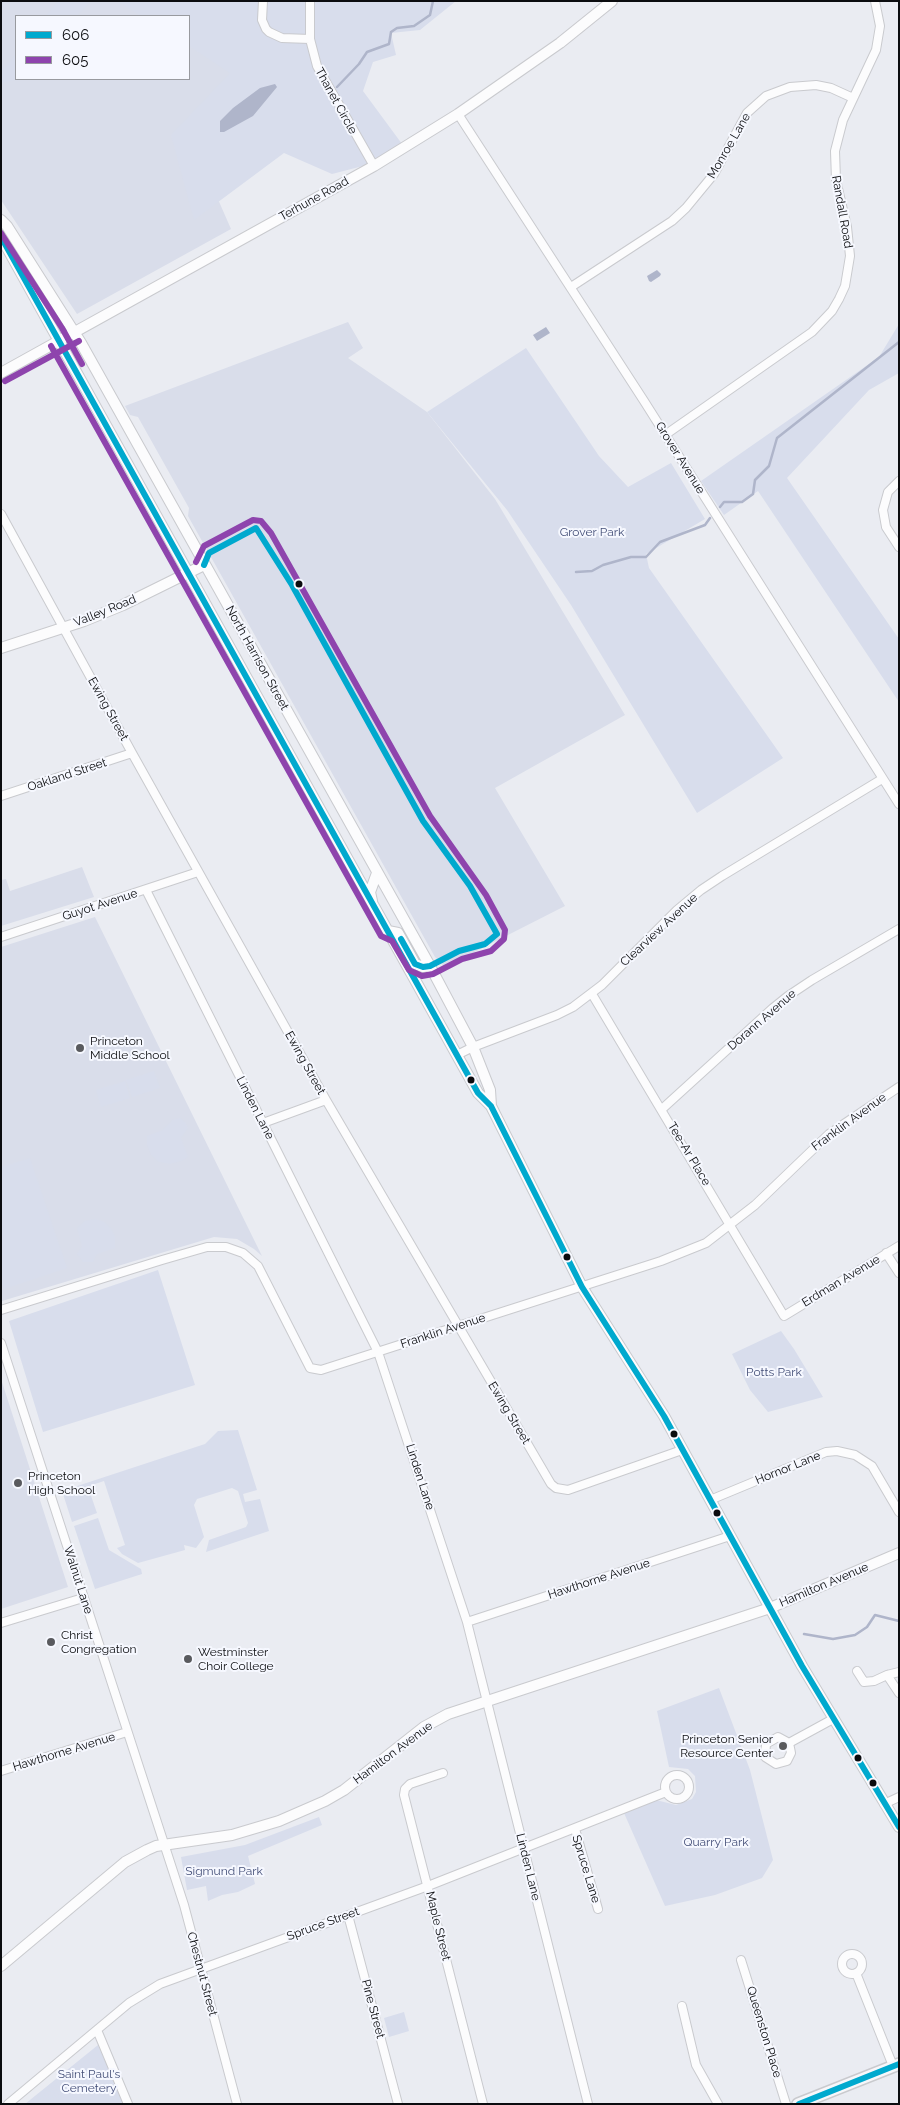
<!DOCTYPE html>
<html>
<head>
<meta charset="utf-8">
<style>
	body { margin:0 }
	#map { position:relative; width:900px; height:2105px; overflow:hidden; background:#eaecf2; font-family:Raleway,sans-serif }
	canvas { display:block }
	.frame { position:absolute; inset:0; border:2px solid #0b0c0f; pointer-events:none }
	.legend { position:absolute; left:15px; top:15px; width:175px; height:65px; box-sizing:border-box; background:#f6f8ff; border:1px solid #989a9f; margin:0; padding:6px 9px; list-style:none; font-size:15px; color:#0b0c0f }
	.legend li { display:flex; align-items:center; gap:10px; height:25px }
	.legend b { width:25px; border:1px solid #989a9f }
</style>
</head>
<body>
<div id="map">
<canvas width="900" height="2105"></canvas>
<div class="frame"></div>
<ul class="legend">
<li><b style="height:6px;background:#00a9ce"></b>606</li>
<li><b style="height:6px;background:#8e44ad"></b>605</li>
</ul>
</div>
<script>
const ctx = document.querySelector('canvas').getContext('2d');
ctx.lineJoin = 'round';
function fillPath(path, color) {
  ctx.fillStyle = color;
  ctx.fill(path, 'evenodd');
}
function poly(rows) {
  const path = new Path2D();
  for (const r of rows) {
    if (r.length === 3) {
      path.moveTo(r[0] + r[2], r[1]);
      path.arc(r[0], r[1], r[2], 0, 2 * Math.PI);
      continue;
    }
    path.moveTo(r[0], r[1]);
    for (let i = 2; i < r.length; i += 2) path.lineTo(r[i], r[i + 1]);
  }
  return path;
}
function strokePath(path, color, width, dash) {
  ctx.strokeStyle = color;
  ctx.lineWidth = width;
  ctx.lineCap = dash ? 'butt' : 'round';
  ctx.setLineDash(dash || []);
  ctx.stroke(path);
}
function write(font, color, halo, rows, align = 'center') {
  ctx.font = font + ' Raleway,sans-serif';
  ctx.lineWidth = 4;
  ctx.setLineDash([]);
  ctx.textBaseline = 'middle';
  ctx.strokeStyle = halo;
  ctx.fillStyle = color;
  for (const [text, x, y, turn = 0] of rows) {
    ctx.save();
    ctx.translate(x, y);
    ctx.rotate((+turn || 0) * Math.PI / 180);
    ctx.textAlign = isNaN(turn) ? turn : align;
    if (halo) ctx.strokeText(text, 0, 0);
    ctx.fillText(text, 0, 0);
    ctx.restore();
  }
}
const built = poly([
	[1,1,139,1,167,16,16,16,16,79,189,79,189,28,247,58,192,140,231,229,77,314,1,200],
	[348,322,363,348,348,358,427,412,495,499,625,715,495,788,565,906,445,967,435,957,188,516,189,508,138,417,130,415,125,406],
	[82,867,94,897,1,926,1,880,6,879,10,891],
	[95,917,262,1256,254,1249,237,1239,214,1237,2,1301,1,947],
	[1,1379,68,1587,1,1609]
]);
const green = poly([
	[58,1,91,1,77,16,46,16],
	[117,1,456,1,420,30,391,33,396,55,373,62,363,91,405,148,382,161,332,174,284,153,194,220,171,135,230,73,189,46,189,16,141,16],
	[16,54,16,79,18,79,1,83,1,69,5,68],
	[899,324,899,373,869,390,787,478,899,639,899,702,758,491,724,515,701,481,879,357],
	[526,348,599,456,628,487,671,463,705,519,646,554,649,568,783,758,697,813,571,605,507,510,427,412],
	[154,1071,160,1088,132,1097,126,1080],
	[125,1081,130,1098,101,1107,96,1090],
	[180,1118,185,1122,188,1128,181,1138,188,1157,181,1161,170,1164,159,1162,151,1155,147,1145,147,1136,163,1130,172,1120],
	[30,1158,67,1268,4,1289,1,1281,1,1167],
	[95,1219,104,1222,111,1228,115,1237,115,1248,97,1254,93,1262,83,1262,77,1254,82,1246,77,1228,85,1221],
	[158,1270,195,1385,43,1432,9,1321],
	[781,1331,794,1349,823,1397,768,1412,750,1390,732,1354],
	[238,1430,257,1490,243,1494,245,1502,260,1499,269,1531,206,1552,209,1540,246,1527,248,1523,238,1491,232,1488,197,1499,194,1505,204,1537,196,1548,184,1545,185,1550,138,1563,122,1554,117,1548,125,1545,104,1481,95,1484,96,1488,89,1490,97,1513,72,1522,62,1491,205,1444,218,1431],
	[98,1518,109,1550,141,1569,142,1574,95,1589,74,1526],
	[719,1688,750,1770,773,1860,762,1878,715,1895,665,1906,624,1813,656,1800,676,1805,692,1799,696,1792,695,1776,688,1769,669,1767,657,1711],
	[319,1817,322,1825,248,1856,255,1884,238,1892,222,1895,208,1901,206,1886,187,1890,181,1857,245,1845],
	[404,2012,409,2031,389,2037,384,2018],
	[98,2045,124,2104,25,2104]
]);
const water = poly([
	[275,84,277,87,253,116,224,132,220,132,220,121,233,108,260,88],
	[657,270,661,274,660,276,651,282,649,281,647,276],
	[546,327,550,333,537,341,533,335]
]);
const stream = poly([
	[337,87,359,64,367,52,389,44,391,32,397,28,414,26,430,15,433,1],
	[720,507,724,502,742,502,753,494,755,480,769,466,777,438,899,342],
	[576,572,592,571,603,565,631,557,646,557,660,542,705,525,710,518],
	[804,1634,833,1639,855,1635,867,1627,875,1615,899,1621]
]);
const minor = poly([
	[263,1,262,20,266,29,269,32,282,38,310,39],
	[310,1,310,39,317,66,374,166],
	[458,114,644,401,899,804],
	[571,287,672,221,686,208,714,174,747,113,766,96,790,87,816,85,831,88,853,98],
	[665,435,812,332,832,311,839,299,845,286,850,256,847,227,836,180,835,151,843,120,876,50,880,26,875,1],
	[899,481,888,492,883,510,886,527,899,547],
	[1,514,132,753,326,1100,551,1484,556,1488,568,1490,682,1450],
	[1,796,132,753],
	[146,890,378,1352,467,1622,588,2104],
	[1,937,198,872],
	[592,994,784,1316,899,1246],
	[457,1055,473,1047,557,1015,573,1007,602,985,677,910,701,890,722,876,882,779],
	[662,1109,773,1008,788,996,812,980,899,929],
	[263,1123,326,1100],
	[886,1253,899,1273],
	[1,1310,162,1260,207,1247,226,1247,243,1253,258,1266,310,1368,321,1370,661,1261,706,1243,755,1205,829,1134,899,1087],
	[1,1343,184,1905,237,2104],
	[710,1500,826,1452,837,1451,855,1455,872,1466,899,1512],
	[467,1622,730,1536],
	[1,1623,83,1598],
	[857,1671,864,1682,874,1681,887,1675,899,1693],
	[887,1675,899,1672],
	[789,1743,791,1753,787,1761,776,1764,765,1757,766,1744,778,1737,789,1743,833,1719],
	[1,1771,127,1732],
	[443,1773,410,1784,405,1789,404,1795,483,2104],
	[677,1787,12],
	[884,1804,899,1797],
	[575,1829,598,1909],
	[348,1915,398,2104],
	[852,1964,10],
	[741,1960,786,2104],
	[856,1973,893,2066],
	[682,2006,696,2065,718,2104],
	[97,2030,128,2104],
	[8,2104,129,2003,160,1984,428,1886,666,1792]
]);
const tertiary = poly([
	[1,220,7,226,81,343,430,966,473,1047,490,1090,491,1106],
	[1,237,478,1093,491,1106,582,1287,664,1416,802,1666,899,1827],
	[1,373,374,166,458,114,560,43,612,1],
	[1,648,84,621,123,605,204,565],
	[372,901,370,892,377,873],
	[388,931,398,933,415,964,423,967,430,966],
	[1,1966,125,1862,147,1850,156,1846,232,1835,279,1821,325,1801,344,1790,424,1727,448,1714,770,1608,899,1553]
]);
const secondary = poly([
	[798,2104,899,2064]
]);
const bus1 = poly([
	[1,237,478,1093,491,1106,582,1287,664,1416,802,1666,899,1827],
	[204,565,209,553,256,528,292,585,423,821,470,886,497,934,485,944,459,951,430,966,423,967,415,964,401,939],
	[799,2104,899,2064]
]);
const bus2 = poly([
	[1,233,62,328,82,364],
	[51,346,381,936,392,941,409,970,422,976,433,974,462,959,491,951,504,939,505,930,486,895,430,816,271,533,261,521,253,520,204,546,196,562],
	[5,381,79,341]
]);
const markers = [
	[299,584,4.5,"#0b0c0f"],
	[80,1048,5,"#595a5e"],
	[471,1080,4.5,"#0b0c0f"],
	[567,1257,4.5,"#0b0c0f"],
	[674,1434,4.5,"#0b0c0f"],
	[18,1483,5,"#595a5e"],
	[717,1513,4.5,"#0b0c0f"],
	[51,1642,5,"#595a5e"],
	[188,1659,5,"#595a5e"],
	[783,1746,5,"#595a5e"],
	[858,1758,4.5,"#0b0c0f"],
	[873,1783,4.5,"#0b0c0f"]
];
const streetNames = [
	["Thanet Circle",336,101,61],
	["Monroe Lane",729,146,-60],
	["Terhune Road",314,199,-29],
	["Randall Road",842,212,80],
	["Grover Avenue",680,458,58],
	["Valley Road",105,611,-22],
	["North Harrison Street",257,658,61],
	["Ewing Street",108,709,61],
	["Oakland Street",67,775,-18],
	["Guyot Avenue",100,905,-18],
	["Clearview Avenue",659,930,-43],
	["Dorann Avenue",762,1020,-41],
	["Ewing Street",305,1063,61],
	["Linden Lane",255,1108,63],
	["Franklin Avenue",849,1122,-36],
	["Tee-Ar Place",689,1154,59],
	["Erdman Avenue",841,1281,-31],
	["Franklin Avenue",443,1331,-18],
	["Ewing Street",509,1413,59],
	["Hornor Lane",788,1468,-22],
	["Linden Lane",420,1477,72],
	["Hawthorne Avenue",599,1579,-18],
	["Walnut Lane",78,1580,72],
	["Hamilton Avenue",824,1585,-23],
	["Hawthorne Avenue",64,1752,-17],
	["Hamilton Avenue",393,1753,-37],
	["Linden Lane",528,1867,76],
	["Spruce Lane",586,1869,73],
	["Spruce Street",323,1924,-20],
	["Maple Street",438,1926,76],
	["Chestnut Street",202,1974,75],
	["Pine Street",373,2009,75],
	["Queenston Place",764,2032,73]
];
const parkNames = [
	["Grover Park",592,532],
	["Potts Park",774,1372],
	["Quarry Park",716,1842],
	["Sigmund Park",224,1871],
	["Saint Paul's",89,2074],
	["Cemetery",89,2088]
];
const poiNames = [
	["Princeton",90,1041],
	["Middle School",90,1055],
	["Princeton",28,1476],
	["High School",28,1490],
	["Christ",61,1635],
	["Congregation",61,1649],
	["Westminster",198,1652],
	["Choir College",198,1666],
	["Princeton Senior",773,1739,"right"],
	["Resource Center",773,1753,"right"]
];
fillPath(built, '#d9ddea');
fillPath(green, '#d8ddec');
fillPath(water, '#afb5ca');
strokePath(stream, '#afb5ca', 2.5);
strokePath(minor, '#c9cace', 10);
strokePath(tertiary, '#c9cace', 12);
strokePath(secondary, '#c9cace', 14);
strokePath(minor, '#fcfcfd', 8);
strokePath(tertiary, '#fcfcfd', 10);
strokePath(secondary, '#f7f7fa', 11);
strokePath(bus1, '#00a9ce', 6);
strokePath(bus2, '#8e44ad', 6);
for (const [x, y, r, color] of markers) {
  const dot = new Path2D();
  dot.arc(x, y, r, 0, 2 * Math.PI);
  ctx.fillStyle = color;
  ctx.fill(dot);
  strokePath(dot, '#f6f8ff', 2);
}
write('12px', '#0b0c0f', '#f6f8ff', streetNames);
write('12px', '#444f78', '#f6f8ff', parkNames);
write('12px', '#0b0c0f', '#f6f8ff', poiNames, 'left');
</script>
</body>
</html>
